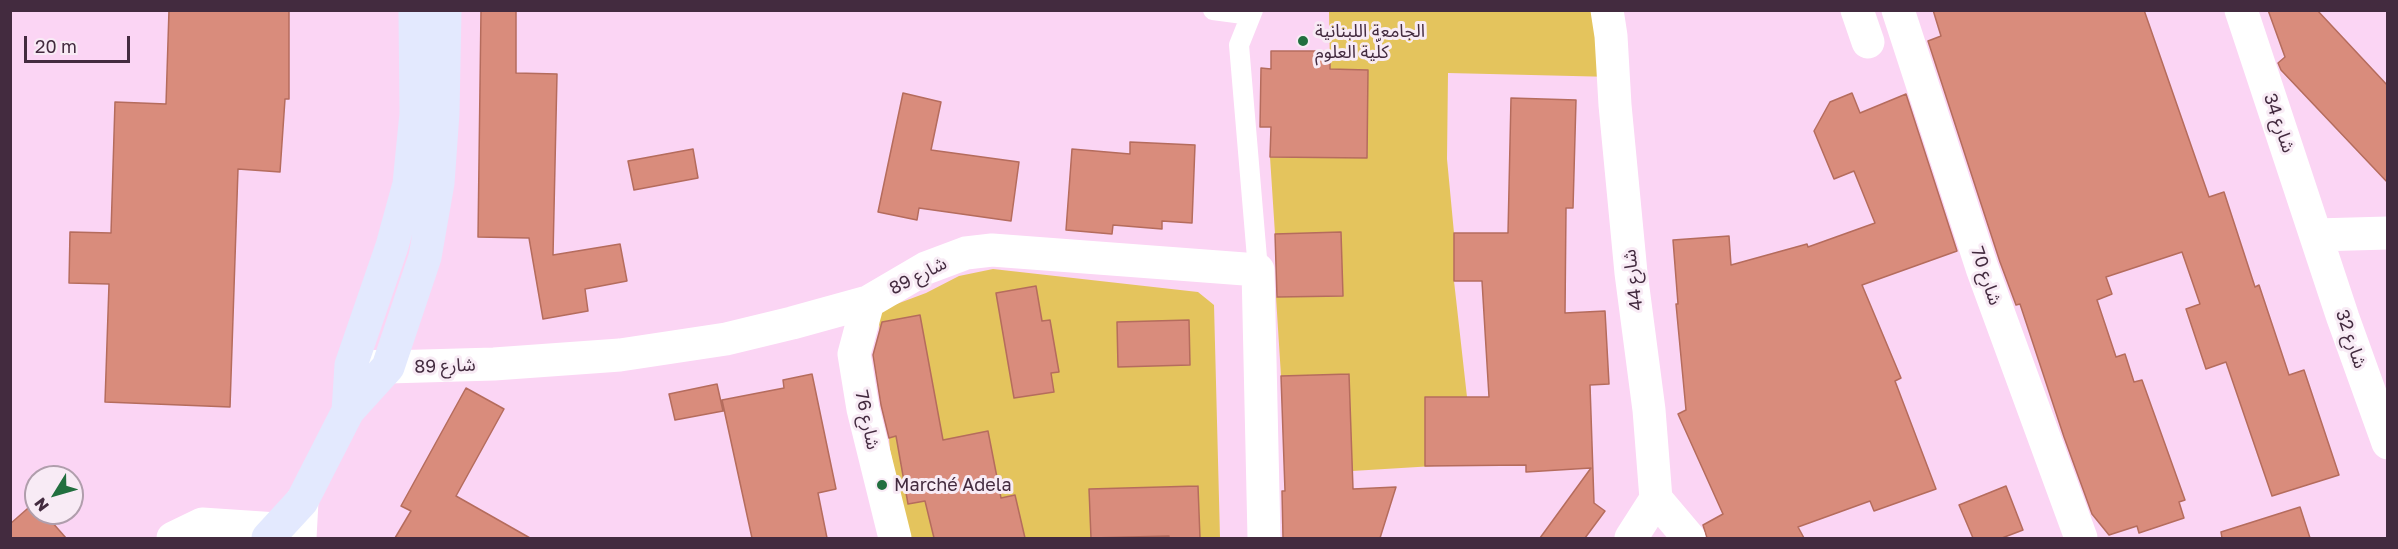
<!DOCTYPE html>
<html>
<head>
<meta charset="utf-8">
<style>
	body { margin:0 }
	#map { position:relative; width:2398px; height:549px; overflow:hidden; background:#fbd5f4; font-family:"Golos Text",sans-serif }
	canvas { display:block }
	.frame { position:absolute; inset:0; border:12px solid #432b3f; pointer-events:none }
	.north { position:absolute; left:24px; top:465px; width:60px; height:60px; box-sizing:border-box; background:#f8ebf5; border:2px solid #b09eac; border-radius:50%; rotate:233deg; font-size:16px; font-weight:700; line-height:24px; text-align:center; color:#432b3f }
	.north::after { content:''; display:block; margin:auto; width:21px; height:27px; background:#226f3f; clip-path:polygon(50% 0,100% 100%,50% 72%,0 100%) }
	.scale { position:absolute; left:24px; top:36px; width:106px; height:27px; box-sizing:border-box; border:3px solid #432b3f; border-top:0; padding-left:8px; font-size:18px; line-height:21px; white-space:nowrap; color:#432b3f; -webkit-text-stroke:4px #f8ebf5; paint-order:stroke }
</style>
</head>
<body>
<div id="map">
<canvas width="2398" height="549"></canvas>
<div class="frame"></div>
<div class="north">N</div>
<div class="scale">20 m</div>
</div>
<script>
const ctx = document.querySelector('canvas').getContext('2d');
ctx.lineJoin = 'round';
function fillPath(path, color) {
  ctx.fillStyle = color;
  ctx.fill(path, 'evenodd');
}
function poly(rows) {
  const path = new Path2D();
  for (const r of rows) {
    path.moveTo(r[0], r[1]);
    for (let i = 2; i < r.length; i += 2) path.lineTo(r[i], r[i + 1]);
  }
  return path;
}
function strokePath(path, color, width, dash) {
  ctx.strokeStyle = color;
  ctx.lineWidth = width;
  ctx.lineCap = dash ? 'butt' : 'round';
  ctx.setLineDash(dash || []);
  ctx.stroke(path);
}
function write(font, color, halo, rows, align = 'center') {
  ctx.font = font + ' "Golos Text","Noto Sans Arabic",sans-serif';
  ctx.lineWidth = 6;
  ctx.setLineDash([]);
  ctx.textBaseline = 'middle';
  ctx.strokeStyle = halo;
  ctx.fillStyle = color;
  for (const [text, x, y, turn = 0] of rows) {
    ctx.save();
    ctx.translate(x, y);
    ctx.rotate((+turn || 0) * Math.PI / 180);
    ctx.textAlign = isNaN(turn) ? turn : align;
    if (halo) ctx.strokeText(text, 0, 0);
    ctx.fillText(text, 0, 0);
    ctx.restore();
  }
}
const green = poly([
	[1329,11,1600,11,1614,77,1448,73,1447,159,1454,233,1454,281,1467,397,1425,397,1425,447,1434,466,1352,471,1349,374,1281,376,1276,297,1343,296,1341,233,1275,234,1270,157,1367,158,1368,70,1330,69],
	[993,269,1198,292,1214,305,1220,538,909,538,890,450,878,311,926,293,959,276]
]);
const building = poly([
	[169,10,289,10,289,99,285,99,280,172,238,169,230,407,105,402,109,284,69,283,70,232,111,233,115,102,166,104,169,10],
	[481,10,516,10,516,73,557,74,553,255,620,244,627,281,585,289,588,311,543,319,529,238,478,237,481,10],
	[1933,10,2144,10,2209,197,2224,192,2255,287,2259,285,2289,375,2304,370,2339,475,2272,496,2226,362,2206,369,2186,309,2200,304,2182,252,2106,277,2112,294,2097,300,2116,357,2125,354,2134,382,2142,380,2185,500,2179,502,2184,518,2139,533,2137,526,2109,535,2092,514,2064,437,2020,304,2016,305,2000,262,1928,41,1941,36,1933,10],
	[2268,10,2317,10,2388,86,2388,183,2281,70,2278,63,2285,57,2268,10],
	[1271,51,1330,51,1330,69,1368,70,1367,158,1270,157,1271,127,1260,127,1261,68,1271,69,1271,51],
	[903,93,941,102,931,150,1019,162,1011,221,919,208,917,220,878,212,903,93],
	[1852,93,1860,113,1906,94,1957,251,1862,285,1901,378,1895,381,1936,489,1874,511,1870,501,1798,527,1804,538,1707,538,1703,525,1723,514,1678,414,1686,410,1676,304,1678,304,1673,240,1729,236,1731,265,1807,244,1808,247,1875,223,1854,171,1834,179,1814,131,1830,102,1852,93],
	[1511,98,1576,100,1573,208,1566,208,1565,313,1605,311,1609,384,1590,385,1594,503,1605,511,1585,538,1540,538,1591,468,1526,472,1526,465,1425,466,1425,397,1489,397,1482,281,1454,281,1454,233,1508,233,1511,98],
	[1130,142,1195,145,1192,223,1162,221,1162,229,1113,225,1112,234,1066,230,1072,149,1130,154,1130,142],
	[693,149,698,178,634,190,628,161,693,149],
	[1341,232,1343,296,1277,297,1275,234,1341,232],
	[1036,286,1042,321,1050,320,1059,372,1051,373,1054,392,1014,398,996,293,1036,286],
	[920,315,943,440,988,431,1001,498,1015,495,1025,538,934,538,925,501,908,504,896,436,889,438,881,405,873,355,882,322,920,315],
	[1189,320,1190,365,1118,367,1117,322,1189,320],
	[812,374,836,489,818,493,827,538,752,538,722,400,784,388,783,380,812,374],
	[1349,374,1353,489,1396,487,1380,538,1283,538,1282,491,1285,491,1281,376,1349,374],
	[717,384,723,411,675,420,669,394,717,384],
	[466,388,504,409,456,496,530,538,395,538,411,511,401,506,466,388],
	[1198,486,1200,538,1169,538,1169,536,1091,538,1089,489,1198,486],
	[2006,486,2023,530,2002,538,1973,538,1959,505,2006,486],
	[35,502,36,513,44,513,66,538,10,538,10,524,35,502],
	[2300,507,2310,538,2222,538,2221,532,2300,507]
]);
const lane = poly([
	[1213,10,1251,15],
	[1253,10,1239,45,1258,270]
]);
const street = poly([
	[1607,10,1611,36,1615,105,1631,273,1649,410,1656,499,1689,538],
	[1857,10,1868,42],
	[1898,10,1982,268,2081,538],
	[2241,10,2343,318,2388,443],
	[2316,235,2388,233],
	[868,302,854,354,863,409,895,538],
	[361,366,388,367,494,364,620,355,726,339,792,323,868,302,926,268,966,253,992,250,1258,270,1264,538],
	[173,538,202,524,277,529],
	[300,538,302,501],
	[1631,538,1656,499]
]);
const secondary = poly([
	[348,411,351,365,392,246,409,184,416,114,415,10],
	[268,538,302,501,348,411,388,367,425,257,438,183,443,113,445,10]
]);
const markers = [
	[1303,41,6,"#226f3f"],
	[882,485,6,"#226f3f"]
];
const poiNames = [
	["الجامعة اللبنانية",1315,31],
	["كلّية العلوم",1315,52],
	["Marché Adela",894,485]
];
const streetNames = [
	["شارع 34",2279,123,71],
	["شارع 89",918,276,-27],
	["شارع 70",1986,276,71],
	["شارع 44",1633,280,-97],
	["شارع 32",2351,339,71],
	["شارع 89",445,366,-2],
	["شارع 76",867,420,78]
];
fillPath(green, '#e4c45d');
fillPath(building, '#d98c7c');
strokePath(building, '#b56c5d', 1.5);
strokePath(lane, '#fff', 20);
strokePath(street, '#fff', 33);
strokePath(secondary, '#e3e9fe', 33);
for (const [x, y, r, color] of markers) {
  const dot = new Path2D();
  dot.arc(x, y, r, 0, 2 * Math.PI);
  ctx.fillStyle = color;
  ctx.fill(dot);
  strokePath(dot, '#f8ebf5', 2);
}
write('18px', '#432b3f', '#f8ebf5', poiNames, 'left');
write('18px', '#432b3f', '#f8ebf5', streetNames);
</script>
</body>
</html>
